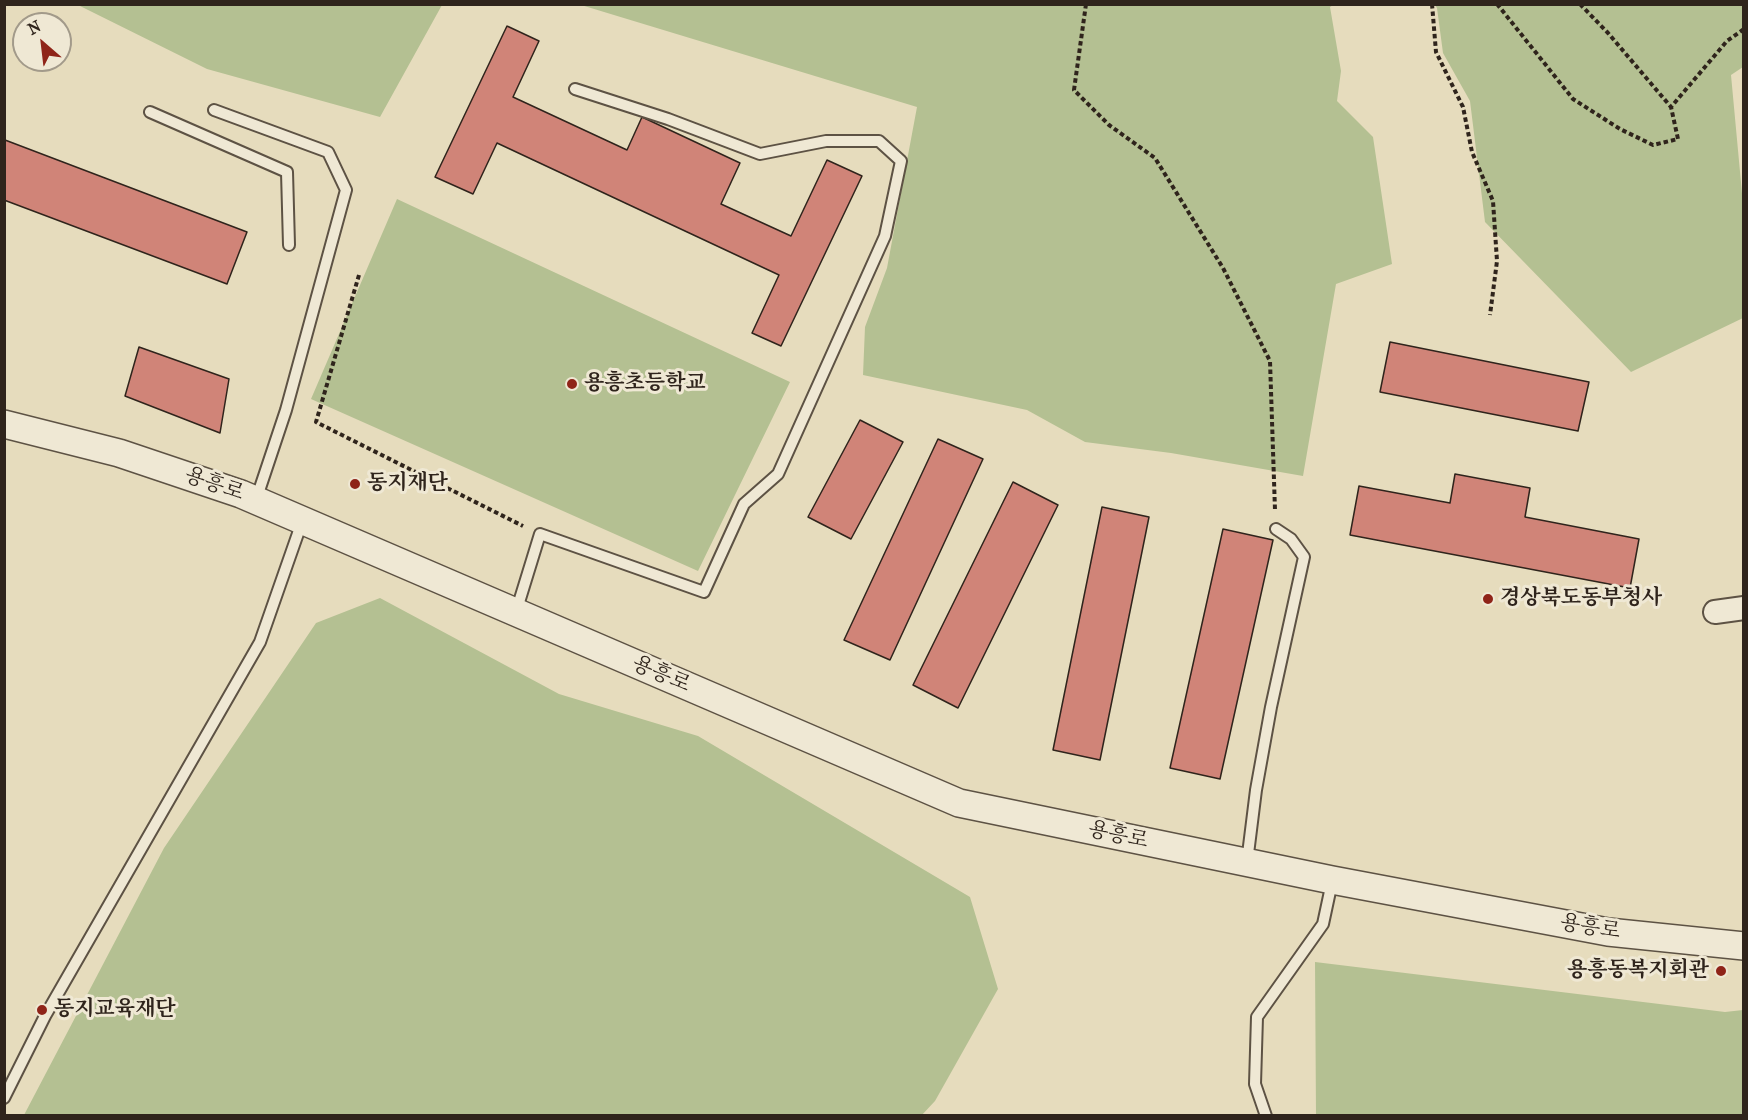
<!DOCTYPE html>
<html>
<head>
<meta charset="utf-8">
<style>
	body { margin:0 }
	#map { position:relative; width:1748px; height:1120px; overflow:hidden; background:#e6dcbd; font-family:"IM FELL French Canon",serif }
	canvas { display:block }
	.frame { position:absolute; inset:0; border:6px solid #2f241c; pointer-events:none }
	.north { position:absolute; left:12px; top:12px; width:60px; height:60px; box-sizing:border-box; background:#efe8d4; border:2px solid #a29a8a; border-radius:50%; rotate:332deg; font-size:16px; font-weight:700; line-height:24px; text-align:center; color:#2f241c }
	.north::after { content:''; display:block; margin:auto; width:21px; height:27px; background:#8f2418; clip-path:polygon(50% 0,100% 100%,50% 72%,0 100%) }
</style>
</head>
<body>
<div id="map">
<canvas width="1748" height="1120"></canvas>
<div class="frame"></div>
<div class="north">N</div>
</div>
<script>
const ctx = document.querySelector('canvas').getContext('2d');
ctx.lineJoin = 'round';
function fillPath(path, color) {
  ctx.fillStyle = color;
  ctx.fill(path, 'evenodd');
}
function poly(rows) {
  const path = new Path2D();
  for (const r of rows) {
    path.moveTo(r[0], r[1]);
    for (let i = 2; i < r.length; i += 2) path.lineTo(r[i], r[i + 1]);
  }
  return path;
}
function strokePath(path, color, width, dash) {
  ctx.strokeStyle = color;
  ctx.lineWidth = width;
  ctx.lineCap = dash ? 'butt' : 'round';
  ctx.setLineDash(dash || []);
  ctx.stroke(path);
}
function write(font, color, halo, rows, align = 'center') {
  ctx.font = font + ' "IM FELL French Canon","Noto Serif KR",serif';
  ctx.lineWidth = 6;
  ctx.setLineDash([]);
  ctx.textBaseline = 'middle';
  ctx.strokeStyle = halo;
  ctx.fillStyle = color;
  for (const [text, x, y, turn = 0] of rows) {
    ctx.save();
    ctx.translate(x, y);
    ctx.rotate((+turn || 0) * Math.PI / 180);
    ctx.textAlign = isNaN(turn) ? turn : align;
    if (halo) ctx.strokeText(text, 0, 0);
    ctx.fillText(text, 0, 0);
    ctx.restore();
  }
}
const green = poly([
	[78,5,442,5,380,117,207,69],
	[581,5,1333,5,1330,7,1341,71,1337,101,1373,137,1392,264,1336,284,1303,476,1171,453,1085,442,1027,410,863,375,865,327,887,268,917,107],
	[1435,5,1743,5,1743,67,1731,75,1743,204,1743,318,1631,372,1485,222,1470,101,1443,53,1437,8],
	[397,199,790,382,698,571,311,399],
	[380,598,559,694,698,736,970,897,998,989,935,1101,921,1116,24,1115,164,848,316,623],
	[1315,962,1725,1012,1743,1010,1743,1115,1316,1115]
]);
const building = poly([
	[507,26,539,41,513,97,627,150,642,117,740,163,721,204,791,236,827,160,862,176,781,346,752,333,779,275,497,143,473,194,435,177,507,26],
	[5,140,247,232,227,284,4,200,5,140],
	[1390,342,1589,382,1578,431,1380,392,1390,342],
	[139,347,229,379,220,433,125,396,139,347],
	[860,420,903,442,851,539,808,517,860,420],
	[938,439,983,459,890,660,844,640,938,439],
	[1455,474,1530,488,1525,517,1639,539,1630,588,1350,535,1359,486,1450,503,1455,474],
	[1013,482,1058,505,958,708,913,685,1013,482],
	[1102,507,1149,517,1100,760,1053,750,1102,507],
	[1223,529,1273,540,1220,779,1170,768,1223,529]
]);
const path = poly([
	[1086,4,1074,90,1109,125,1155,158,1223,268,1270,361,1275,510],
	[1432,4,1436,52,1463,107,1472,152,1493,201,1497,261,1490,315],
	[1497,4,1573,99,1620,129,1653,145,1678,139,1671,107],
	[1580,4,1608,33,1671,107,1727,41,1744,29],
	[359,275,316,422,523,526]
]);
const service = poly([
	[214,110,328,152,346,190,286,410,256,500],
	[150,112,287,172,289,245],
	[516,612,540,534,704,592,744,504,778,474,885,236,901,161,879,141,826,141,760,154,668,119,575,89],
	[1247,862,1256,790,1271,707,1304,557,1291,539,1276,529],
	[4,1098,45,1016,260,642,302,522],
	[1266,1116,1255,1084,1257,1017,1323,924,1332,882]
]);
const minor = poly([
	[1715,612,1744,608]
]);
const tertiary = poly([
	[4,424,119,453,241,494,959,803,1332,880,1608,932,1744,946]
]);
const markers = [
	[572,384,6,"#8f2418"],
	[355,484,6,"#8f2418"],
	[1488,599,6,"#8f2418"],
	[1721,971,6,"#8f2418"],
	[42,1010,6,"#8f2418"]
];
const poiNames = [
	["용흥초등학교",584,384],
	["동지재단",367,484],
	["경상북도동부청사",1500,599],
	["용흥동복지회관",1709,971,"right"],
	["동지교육재단",54,1010]
];
const streetNames = [
	["용흥로",214,485,19],
	["용흥로",661,675,23],
	["용흥로",1118,836,12],
	["용흥로",1590,928,9]
];
fillPath(green, '#b4c092');
fillPath(building, '#d08478');
strokePath(building, '#2f241c', 1.5);
strokePath(service, '#5d5244', 14);
strokePath(minor, '#5d5244', 26);
strokePath(tertiary, '#5d5244', 30);
strokePath(path, '#2f241c', 4, [4.5, 3]);
strokePath(service, '#efe8d4', 10);
strokePath(minor, '#efe8d4', 22);
strokePath(tertiary, '#efe8d4', 27);
for (const [x, y, r, color] of markers) {
  const dot = new Path2D();
  dot.arc(x, y, r, 0, 2 * Math.PI);
  ctx.fillStyle = color;
  ctx.fill(dot);
  strokePath(dot, '#efe8d4', 2);
}
write('bold 21px', '#2f241c', '#efe8d4', poiNames, 'left');
write('21px', '#2f241c', '#efe8d4', streetNames);
</script>
</body>
</html>
